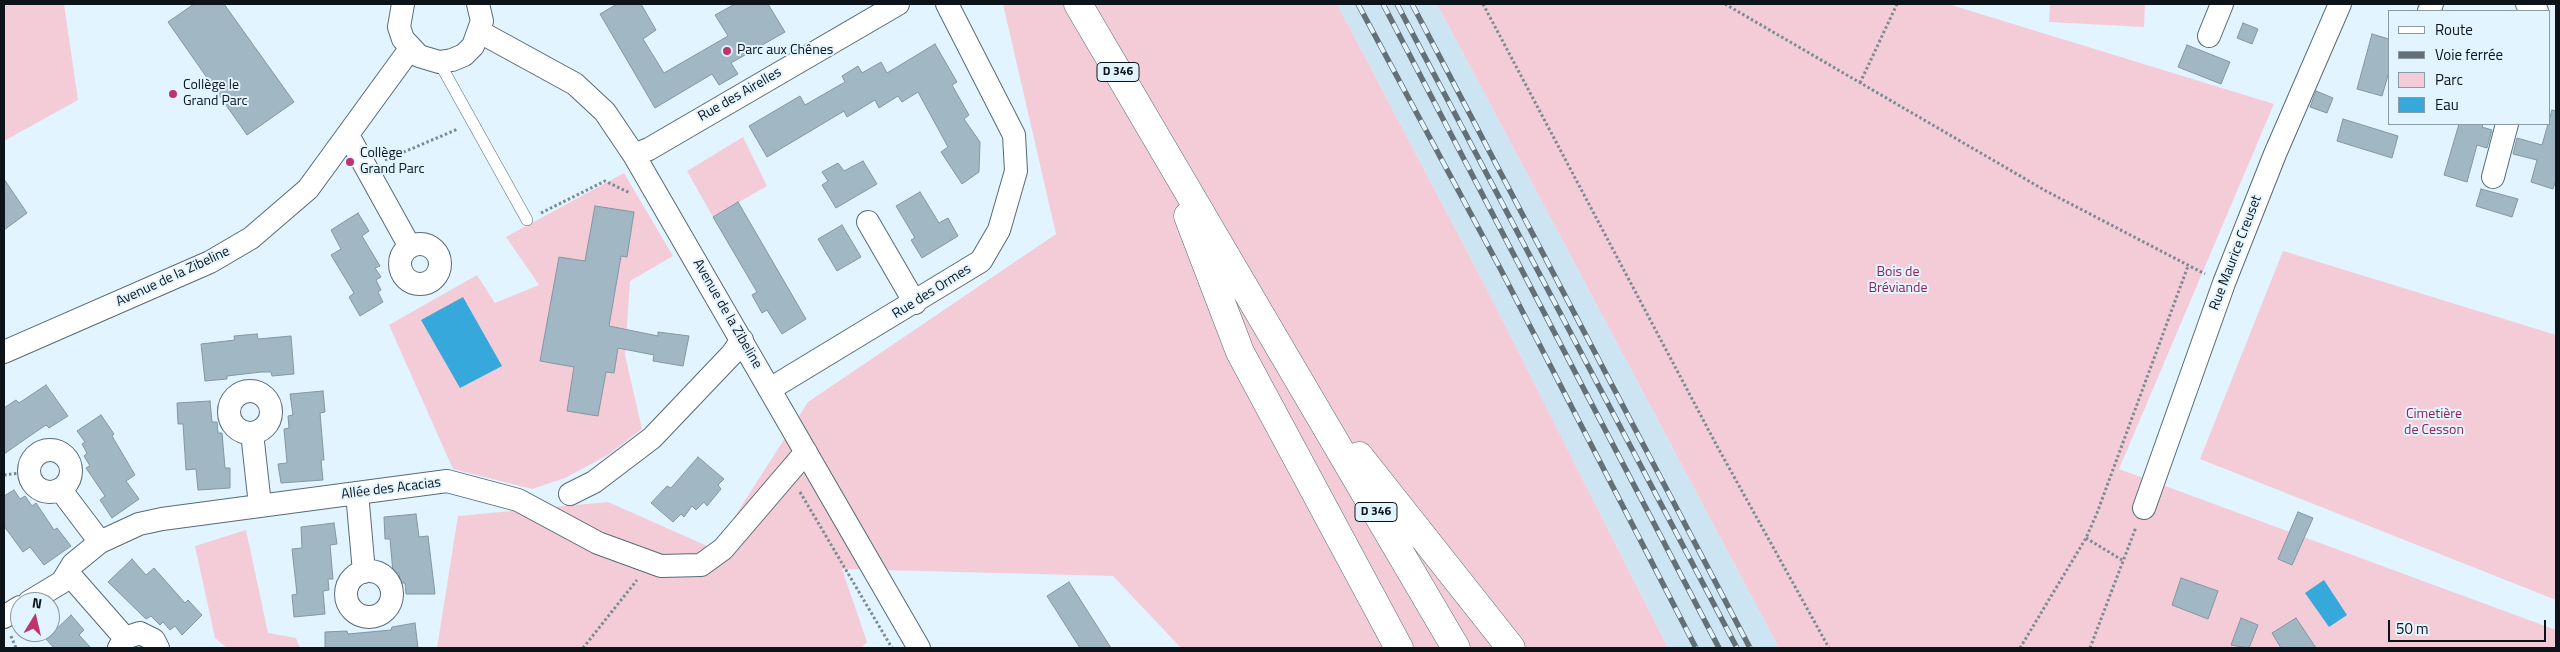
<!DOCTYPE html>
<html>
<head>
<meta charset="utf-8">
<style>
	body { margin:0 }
	#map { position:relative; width:2560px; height:652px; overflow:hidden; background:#e1f4ff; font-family:"Titillium Web",sans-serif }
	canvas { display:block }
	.frame { position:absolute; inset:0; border:5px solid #0c1419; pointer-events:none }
	.legend { position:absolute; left:2388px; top:10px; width:162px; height:115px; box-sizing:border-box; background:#e1f4ff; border:1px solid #8c9aa3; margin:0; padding:6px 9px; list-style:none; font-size:15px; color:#0c1419 }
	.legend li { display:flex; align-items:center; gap:10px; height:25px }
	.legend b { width:25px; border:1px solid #8c9aa3 }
	.north { position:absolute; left:10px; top:592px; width:50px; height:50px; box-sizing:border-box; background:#e1f4ff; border:1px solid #8c9aa3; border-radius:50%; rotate:9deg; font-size:14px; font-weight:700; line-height:20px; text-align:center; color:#0c1419 }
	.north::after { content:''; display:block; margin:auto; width:18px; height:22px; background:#bd346f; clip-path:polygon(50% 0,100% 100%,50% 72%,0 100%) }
	.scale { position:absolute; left:2388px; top:620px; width:158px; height:22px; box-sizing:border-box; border:2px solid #0c1419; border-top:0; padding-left:6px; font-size:15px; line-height:18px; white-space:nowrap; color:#0c1419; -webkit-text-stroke:4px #e1f4ff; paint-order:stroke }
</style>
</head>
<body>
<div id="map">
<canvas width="2560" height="652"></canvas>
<div class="frame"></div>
<ul class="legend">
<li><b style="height:6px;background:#fff"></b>Route</li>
<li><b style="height:6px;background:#637077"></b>Voie ferrée</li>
<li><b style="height:14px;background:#f4ccd8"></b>Parc</li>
<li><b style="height:14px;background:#36a8db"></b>Eau</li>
</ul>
<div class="north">N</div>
<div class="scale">50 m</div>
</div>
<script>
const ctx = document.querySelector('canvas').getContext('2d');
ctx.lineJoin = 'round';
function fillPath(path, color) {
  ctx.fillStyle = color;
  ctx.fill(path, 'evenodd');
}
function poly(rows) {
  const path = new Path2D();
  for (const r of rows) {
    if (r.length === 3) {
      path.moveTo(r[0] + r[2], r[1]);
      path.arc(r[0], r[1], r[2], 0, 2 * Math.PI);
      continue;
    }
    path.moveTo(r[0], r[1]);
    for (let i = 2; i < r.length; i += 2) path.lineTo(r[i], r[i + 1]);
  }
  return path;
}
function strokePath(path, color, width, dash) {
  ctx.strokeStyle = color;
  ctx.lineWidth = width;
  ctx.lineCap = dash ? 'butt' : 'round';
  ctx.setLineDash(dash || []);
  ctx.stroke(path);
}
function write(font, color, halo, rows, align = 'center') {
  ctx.font = font + ' "Titillium Web",sans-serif';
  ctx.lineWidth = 4;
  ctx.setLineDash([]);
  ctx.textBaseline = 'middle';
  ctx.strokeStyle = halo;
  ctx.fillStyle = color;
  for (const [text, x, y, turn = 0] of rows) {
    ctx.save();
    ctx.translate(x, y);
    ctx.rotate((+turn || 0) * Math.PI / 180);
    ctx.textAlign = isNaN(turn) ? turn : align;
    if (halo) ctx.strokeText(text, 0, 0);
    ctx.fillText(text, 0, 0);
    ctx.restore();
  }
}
const built = poly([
	[1337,4,1437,4,1779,648,1668,648,1480,276]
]);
const green = poly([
	[4,4,64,4,78,100,4,141],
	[1003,4,1337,4,1480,276,1668,648,1181,648,1113,576,842,569,867,642,861,648,437,648,458,516,608,502,714,549,808,402,1056,234],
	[1437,4,1948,4,2274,104,2119,469,2556,630,2556,648,1779,648],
	[2050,4,2145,4,2144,27,2049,22],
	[743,137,767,186,713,217,687,171],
	[624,173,673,256,630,281,625,355,642,429,608,455,565,478,532,489,453,469,389,325,477,275,495,303,539,285,506,237],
	[2283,251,2556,335,2556,600,2200,459],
	[246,530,268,633,296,638,300,648,227,648,215,638,195,546]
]);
const water = poly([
	[463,297,502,366,460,388,421,320],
	[2324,580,2347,615,2329,627,2305,593]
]);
const building = poly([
	[194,4,224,4,294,102,247,135,168,22,194,4],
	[617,4,641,4,656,30,643,39,664,73,728,36,715,15,735,4,768,4,785,32,731,63,738,74,719,85,712,74,655,108,600,14,617,4],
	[2243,23,2258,29,2252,44,2237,38,2243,23],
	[2372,34,2389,39,2389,72,2382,96,2357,89,2372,34],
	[935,44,957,82,952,85,969,115,964,119,980,142,979,172,962,184,941,152,948,147,918,92,902,102,898,96,879,108,875,100,847,117,844,111,767,157,749,126,800,96,805,105,845,82,842,76,858,66,862,73,881,62,887,73,935,44],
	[2187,45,2230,62,2221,84,2178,67,2187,45],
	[2316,91,2333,98,2327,113,2310,107,2316,91],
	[2552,110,2556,111,2556,180,2553,189,2531,182,2537,160,2513,154,2517,138,2542,145,2552,110],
	[2343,119,2398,136,2392,158,2337,141,2343,119],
	[2459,124,2483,124,2482,127,2492,130,2487,148,2477,145,2467,182,2444,175,2459,124],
	[863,161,877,184,836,208,822,185,828,181,822,172,838,163,844,171,863,161],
	[4,179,27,213,4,230,4,179],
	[2481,189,2518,199,2512,217,2476,206,2481,189],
	[920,192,939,223,948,218,958,236,922,258,911,240,915,238,896,206,920,192],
	[738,202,806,319,782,334,767,310,762,313,752,295,757,292,713,217,738,202],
	[595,206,634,212,627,257,621,256,609,326,658,336,658,332,689,336,683,366,653,361,654,355,618,348,614,373,606,372,598,416,567,411,574,367,540,361,559,257,585,261,595,206],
	[358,213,369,231,362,236,380,266,375,268,381,277,376,280,381,290,378,292,383,302,360,316,349,297,354,293,331,255,341,249,331,230,358,213],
	[842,225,861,257,837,271,818,239,842,225],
	[257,334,258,339,291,336,294,374,272,376,271,372,261,372,227,376,227,379,205,381,201,344,235,340,234,336,257,334],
	[46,385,68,416,49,428,46,425,37,431,4,454,4,408,16,400,19,403,46,385],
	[323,391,325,412,320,413,324,460,321,460,323,480,281,483,278,464,287,463,284,429,289,428,288,416,293,415,290,394,323,391],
	[210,401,212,422,217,422,218,433,222,433,225,468,230,468,230,488,198,490,196,469,186,470,183,424,178,424,177,403,210,401],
	[101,415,114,434,112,436,135,475,126,481,139,499,112,518,100,500,105,496,86,468,90,466,84,456,87,453,82,444,85,442,77,431,101,415],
	[698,457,724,479,718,485,721,489,707,506,704,502,696,510,692,506,684,517,681,514,673,522,651,503,667,486,671,488,698,457],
	[14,490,20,499,25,496,32,506,36,503,54,530,57,528,71,546,44,565,30,547,23,552,4,526,4,496,14,490],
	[2298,512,2313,518,2292,565,2278,559,2298,512],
	[416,514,419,537,428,536,435,594,406,594,405,583,400,583,399,573,393,573,390,539,385,539,384,517,416,514],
	[334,523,337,544,330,545,333,579,328,579,329,590,323,591,325,614,294,617,292,595,297,594,292,549,302,548,301,527,334,523],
	[132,559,146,575,154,568,185,603,188,600,202,615,182,635,175,626,170,630,163,622,160,625,151,616,146,619,108,582,132,559],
	[2181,578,2218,591,2208,619,2172,605,2181,578],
	[1069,582,1111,648,1080,648,1047,596,1069,582],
	[71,615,84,630,79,635,91,648,54,648,46,639,71,615],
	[2241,618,2258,625,2249,648,2231,645,2241,618],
	[2296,618,2316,648,2281,648,2272,633,2296,618],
	[415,623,418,648,325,648,325,632,347,631,348,634,391,630,392,627,415,623]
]);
const path = poly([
	[1483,4,1717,446,1829,648],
	[1725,4,2046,191,2205,274],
	[1860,83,1897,4],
	[385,160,458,129],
	[541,213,605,181,630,193],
	[4,475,28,472],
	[800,492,892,648],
	[2086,538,2122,560],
	[11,636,16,648],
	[583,648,637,580],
	[2020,648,2086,538,2097,513,2188,266],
	[2090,648,2136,527]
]);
const lane = poly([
	[439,62,527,220]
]);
const street = poly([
	[403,4,399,27,403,39,419,56,439,62,452,60,464,55,473,46,482,21,478,4],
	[2527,4,2537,11],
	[2429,11,2432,4],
	[480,32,575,84,605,112,634,155,919,648],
	[2209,36,2222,4],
	[348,135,410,247],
	[634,155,649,149,898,4],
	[2493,177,2507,124],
	[868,222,915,303],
	[420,264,20],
	[4,352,210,262,251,238,308,189,410,49],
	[770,389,981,261,999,230,1016,171,1014,135,947,4],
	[250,412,21],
	[252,433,260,505],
	[50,471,21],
	[60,489,100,542],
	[357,493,364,572],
	[570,494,594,482,652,438,732,354,742,340],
	[2144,508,2224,283,2275,154,2340,4],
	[369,594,23],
	[68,573,125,638],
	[29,602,62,582,73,564,100,542,139,524,162,519,447,481,518,500,598,543,661,566,701,565,723,549,806,452],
	[4,617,20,607],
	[119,648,125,638,140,633,154,640,158,648]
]);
const primary = poly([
	[1078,4,1456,648],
	[1188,216,1240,352,1399,648],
	[1359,456,1511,648]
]);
const rail = poly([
	[1358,4,1501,270,1696,648],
	[1383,4,1719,648],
	[1397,4,1737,648],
	[1412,4,1750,648]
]);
const markers = [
	[727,51,5,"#bd346f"],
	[173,94,5,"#bd346f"],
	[350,162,5,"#bd346f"]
];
const shields = [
	[1118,72,42],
	[1376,512,42]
];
const shieldNames = [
	["D 346",1118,72],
	["D 346",1376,512]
];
const poiNames = [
	["Parc aux Chênes",737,51],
	["Collège le",183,86],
	["Grand Parc",183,102],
	["Collège",360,154],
	["Grand Parc",360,170]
];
const streetNames = [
	["Rue des Airelles",740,95,-30],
	["Rue Maurice Creuset",2236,253,-69],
	["Avenue de la Zibeline",173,277,-25],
	["Rue des Ormes",932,292,-32],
	["Avenue de la Zibeline",727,314,60],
	["Allée des Acacias",391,489,-7]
];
const parkNames = [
	["Bois de",1898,273],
	["Bréviande",1898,289],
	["Cimetière",2434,415],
	["de Cesson",2434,431]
];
fillPath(built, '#cde5f2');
fillPath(green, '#f4ccd8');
fillPath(water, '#36a8db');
fillPath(building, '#a1b8c4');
strokePath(building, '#8197a3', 1);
strokePath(lane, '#566b76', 12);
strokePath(street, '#566b76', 24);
strokePath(primary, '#566b76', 29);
strokePath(path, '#7c8a92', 3, [2.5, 2.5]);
strokePath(lane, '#fff', 11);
strokePath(street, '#fff', 22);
strokePath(primary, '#fff', 28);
strokePath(rail, '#637077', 5.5);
strokePath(rail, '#e1f4ff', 4, [11]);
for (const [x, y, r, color] of markers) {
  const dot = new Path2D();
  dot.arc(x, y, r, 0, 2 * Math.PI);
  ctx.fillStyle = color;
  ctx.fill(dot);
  strokePath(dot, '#e1f4ff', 2);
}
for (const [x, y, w] of shields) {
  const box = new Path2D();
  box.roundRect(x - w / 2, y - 9.5, w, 19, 4);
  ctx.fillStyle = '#e1f4ff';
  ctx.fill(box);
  strokePath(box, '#0c1419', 1);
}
write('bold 12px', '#0c1419', null, shieldNames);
write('14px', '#0c1419', '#e1f4ff', poiNames, 'left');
write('14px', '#0c1419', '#e1f4ff', streetNames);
write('14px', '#932355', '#e1f4ff', parkNames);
</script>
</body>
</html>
